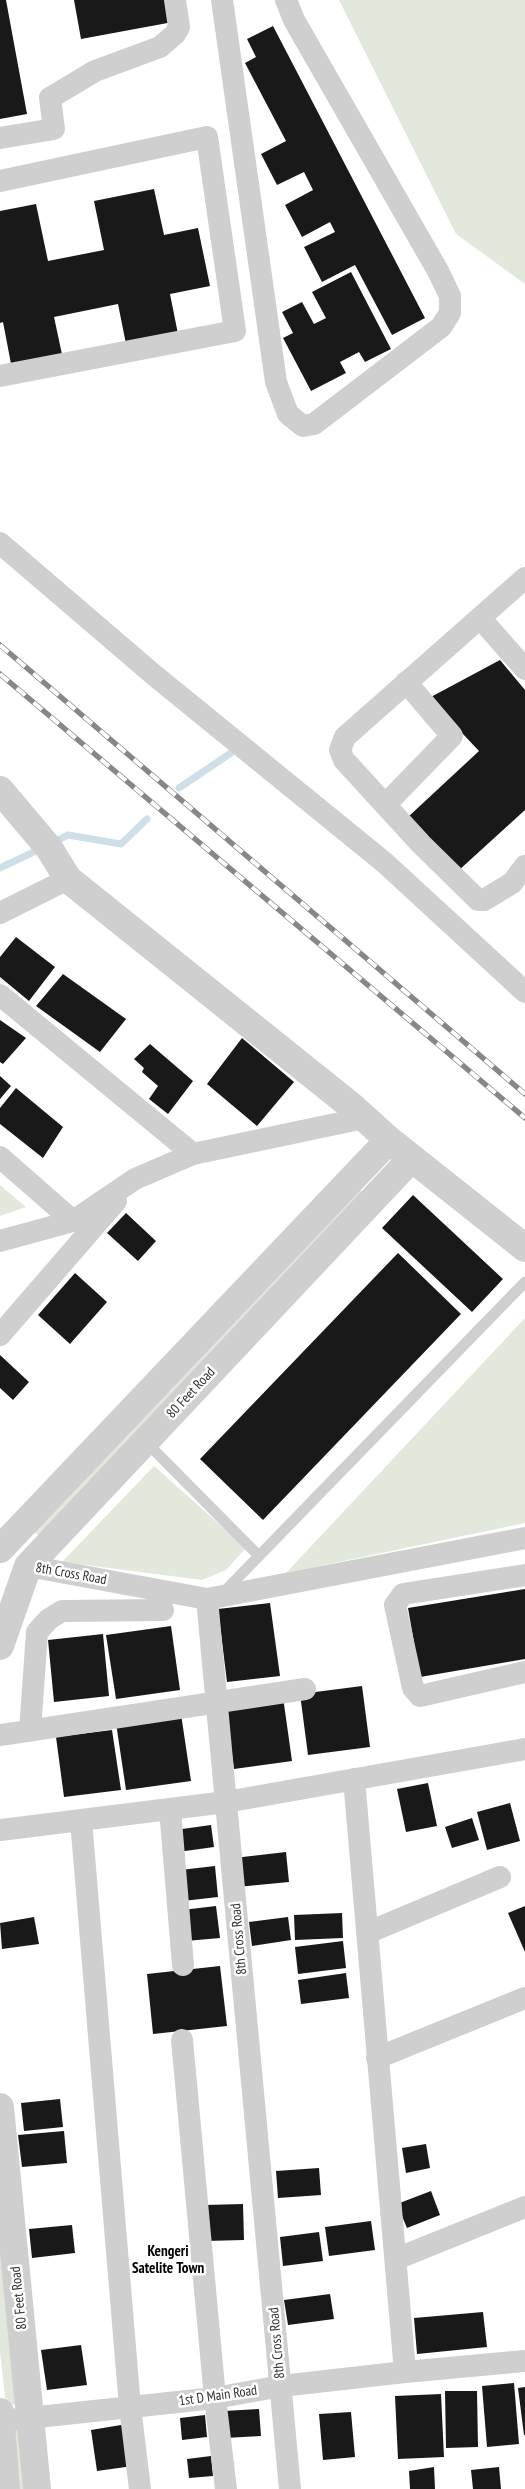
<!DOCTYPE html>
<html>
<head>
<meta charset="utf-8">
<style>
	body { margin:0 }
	canvas { display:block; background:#fff }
</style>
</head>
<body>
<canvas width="525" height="2489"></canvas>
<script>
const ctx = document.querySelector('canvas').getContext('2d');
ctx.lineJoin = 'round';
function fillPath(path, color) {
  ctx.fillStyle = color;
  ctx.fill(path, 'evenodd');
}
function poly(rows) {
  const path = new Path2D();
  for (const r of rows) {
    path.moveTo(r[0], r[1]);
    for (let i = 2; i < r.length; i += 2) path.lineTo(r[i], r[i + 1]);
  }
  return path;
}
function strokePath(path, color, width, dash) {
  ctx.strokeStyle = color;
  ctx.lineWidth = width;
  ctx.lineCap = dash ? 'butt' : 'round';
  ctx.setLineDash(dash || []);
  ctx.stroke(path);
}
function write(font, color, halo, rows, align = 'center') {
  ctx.font = font + ' "PT Sans Narrow",sans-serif';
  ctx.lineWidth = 5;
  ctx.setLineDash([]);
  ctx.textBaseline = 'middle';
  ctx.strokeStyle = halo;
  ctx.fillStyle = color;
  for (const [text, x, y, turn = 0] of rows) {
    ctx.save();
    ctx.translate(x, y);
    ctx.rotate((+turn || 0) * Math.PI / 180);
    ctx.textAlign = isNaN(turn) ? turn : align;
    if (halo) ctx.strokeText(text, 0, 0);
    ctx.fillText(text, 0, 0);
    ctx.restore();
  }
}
const green = poly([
	[339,0,525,0,525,284,456,234],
	[0,1185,26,1207,0,1216],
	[357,1187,365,1195,39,1536,31,1528],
	[525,1318,525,1523,286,1573],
	[154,1466,246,1548,226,1570,202,1580,62,1562],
	[0,2226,18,2404,6,2405,0,2352],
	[19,2426,25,2489,13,2489,7,2427]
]);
const stream = poly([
	[179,788,231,753],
	[52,843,68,835,121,844,147,819],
	[0,868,42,848]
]);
const building = poly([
	[0,0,6,0,27,114,0,119],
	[74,0,169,0,173,22,81,39],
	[273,26,425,318,392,335,355,265,322,282,304,247,335,232,330,222,302,237,285,205,313,190,304,172,277,185,261,154,286,141,245,63,256,57,247,39],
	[154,189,164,235,198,228,210,286,170,294,179,339,127,349,118,304,54,317,63,359,12,369,3,322,0,323,0,211,36,204,48,261,104,250,94,201],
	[351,272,391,349,365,362,359,352,340,362,346,373,311,391,283,338,293,333,282,312,302,302,314,324,326,318,312,292],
	[500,660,525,690,525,810,458,871,408,817,479,751,429,698],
	[16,937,55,967,29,1001,0,977,0,957],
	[63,974,126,1019,100,1052,36,1006],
	[0,1020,26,1038,3,1064,0,1062],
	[242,1038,294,1082,257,1126,207,1084],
	[150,1044,193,1081,168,1114,149,1099,158,1086,142,1072,144,1068,134,1059],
	[0,1076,11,1086,0,1099],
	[16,1088,63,1127,43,1158,0,1124,0,1108],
	[413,1195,503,1279,472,1312,382,1228],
	[126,1213,156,1241,138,1261,107,1233],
	[398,1253,461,1314,263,1520,200,1459],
	[75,1273,107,1302,70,1344,38,1315],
	[0,1355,29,1382,13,1400,0,1388],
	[525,1589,525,1659,420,1677,408,1608],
	[270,1603,280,1676,227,1682,218,1609],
	[171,1626,180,1690,116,1699,106,1635],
	[103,1634,109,1696,54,1702,48,1640],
	[362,1686,370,1747,308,1755,300,1694],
	[283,1697,292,1761,234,1769,225,1705],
	[181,1714,191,1781,126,1790,116,1723],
	[112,1730,121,1790,64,1797,56,1737],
	[428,1783,437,1826,406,1832,397,1789],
	[510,1803,520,1841,487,1850,477,1812],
	[472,1818,479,1840,452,1848,445,1827],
	[211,1825,214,1847,178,1852,175,1830],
	[286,1852,289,1882,237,1887,234,1858],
	[215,1866,218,1897,183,1901,180,1870],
	[216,1906,220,1938,186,1941,182,1910],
	[525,1906,525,1952,508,1913],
	[342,1913,343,1938,295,1940,294,1915],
	[34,1917,39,1944,2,1949,0,1923],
	[288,1917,291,1940,252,1946,249,1922],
	[343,1941,346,1968,298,1974,295,1947],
	[220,1966,227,2026,153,2034,147,1974],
	[346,1973,349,1998,301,2004,298,1980],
	[60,2099,63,2127,24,2131,21,2103],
	[64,2131,67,2163,22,2167,18,2135],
	[426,2144,430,2168,406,2173,402,2148],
	[319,2168,321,2195,278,2198,276,2171],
	[431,2191,440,2215,407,2228,397,2204],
	[243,2204,244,2240,205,2241,205,2205],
	[371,2221,375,2250,329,2256,325,2227],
	[72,2225,75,2253,32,2258,29,2229],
	[319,2232,323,2261,283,2266,280,2237],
	[330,2294,334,2319,288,2325,284,2300],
	[483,2312,487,2347,417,2354,414,2318],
	[81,2345,87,2385,47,2390,41,2350],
	[514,2383,519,2444,487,2447,482,2386],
	[525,2387,525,2435,524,2435,518,2388],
	[445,2391,477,2391,478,2447,446,2448],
	[441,2394,444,2457,398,2459,395,2396],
	[259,2409,261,2436,225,2438,224,2411],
	[351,2412,355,2457,323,2460,319,2414],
	[205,2415,207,2437,182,2440,180,2418],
	[127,2424,133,2466,97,2471,91,2430],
	[211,2456,213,2476,189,2478,187,2459],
	[434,2467,435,2489,410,2489,409,2471],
	[499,2467,501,2489,473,2489,471,2470]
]);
const service = poly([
	[145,1441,259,1556],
	[222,1594,525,1282]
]);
const minor = poly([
	[222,0,276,382,288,414,303,426,314,424,441,327,450,313,450,296,438,271,294,20,286,0],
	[0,138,54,129,50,98,95,71,160,47,175,34,179,27,175,0],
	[0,181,207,137,235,331,0,376],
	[0,543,154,675,385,863,525,992],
	[525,578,345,737,340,750,344,760,421,844,478,900,484,900,512,883,525,866],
	[480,618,525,669],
	[385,805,452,736,406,682],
	[0,913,68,879],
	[0,995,193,1154],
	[0,1157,73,1221],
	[0,1241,73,1221,135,1179,193,1154,364,1118],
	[0,1335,116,1201],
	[28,1566,207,1599,290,2489],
	[525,1575,403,1594,395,1605,413,1688,420,1696,525,1672],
	[207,1599,525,1538],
	[30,1731,37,1632,49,1619,62,1611,163,1610],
	[0,1735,305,1689],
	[354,1779,405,2372],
	[170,1809,183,1965],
	[81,1820,130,2407,140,2489],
	[0,1830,226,1802,525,1749],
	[367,1933,500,1877],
	[182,2040,215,2398,226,2489],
	[377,2058,525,1998],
	[396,2259,525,2207],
	[0,2421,215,2398,281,2386,405,2372,525,2361]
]);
const tertiary = poly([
	[0,790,49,848,68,879,350,1105,389,1140,525,1248],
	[0,1549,389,1140],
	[0,1646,28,1566,412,1158],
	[0,2107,37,2489],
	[0,2412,6,2489]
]);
const rail = poly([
	[0,645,525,1094],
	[0,674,525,1118]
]);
const streetNames = [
	["80 Feet Road",191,1393,-47],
	["8th Cross Road",71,1574,10],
	["8th Cross Road",239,1939,-95],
	["80 Feet Road",19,2298,-96],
	["8th Cross Road",277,2343,-95],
	["1st D Main Road",218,2396,-8]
];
const neighbourhoodNames = [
	["Kengeri",168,2252],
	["Satelite Town",168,2269]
];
fillPath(green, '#e2e8dc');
strokePath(stream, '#cedfe8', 7);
fillPath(building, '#191919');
strokePath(service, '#cfcfcf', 11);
strokePath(minor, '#cfcfcf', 22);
strokePath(tertiary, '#cfcfcf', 28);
strokePath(rail, '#878787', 5.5);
strokePath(rail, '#fff', 4, [11]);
write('14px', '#323232', '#fff', streetNames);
write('bold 15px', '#000', '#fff', neighbourhoodNames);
</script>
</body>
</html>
